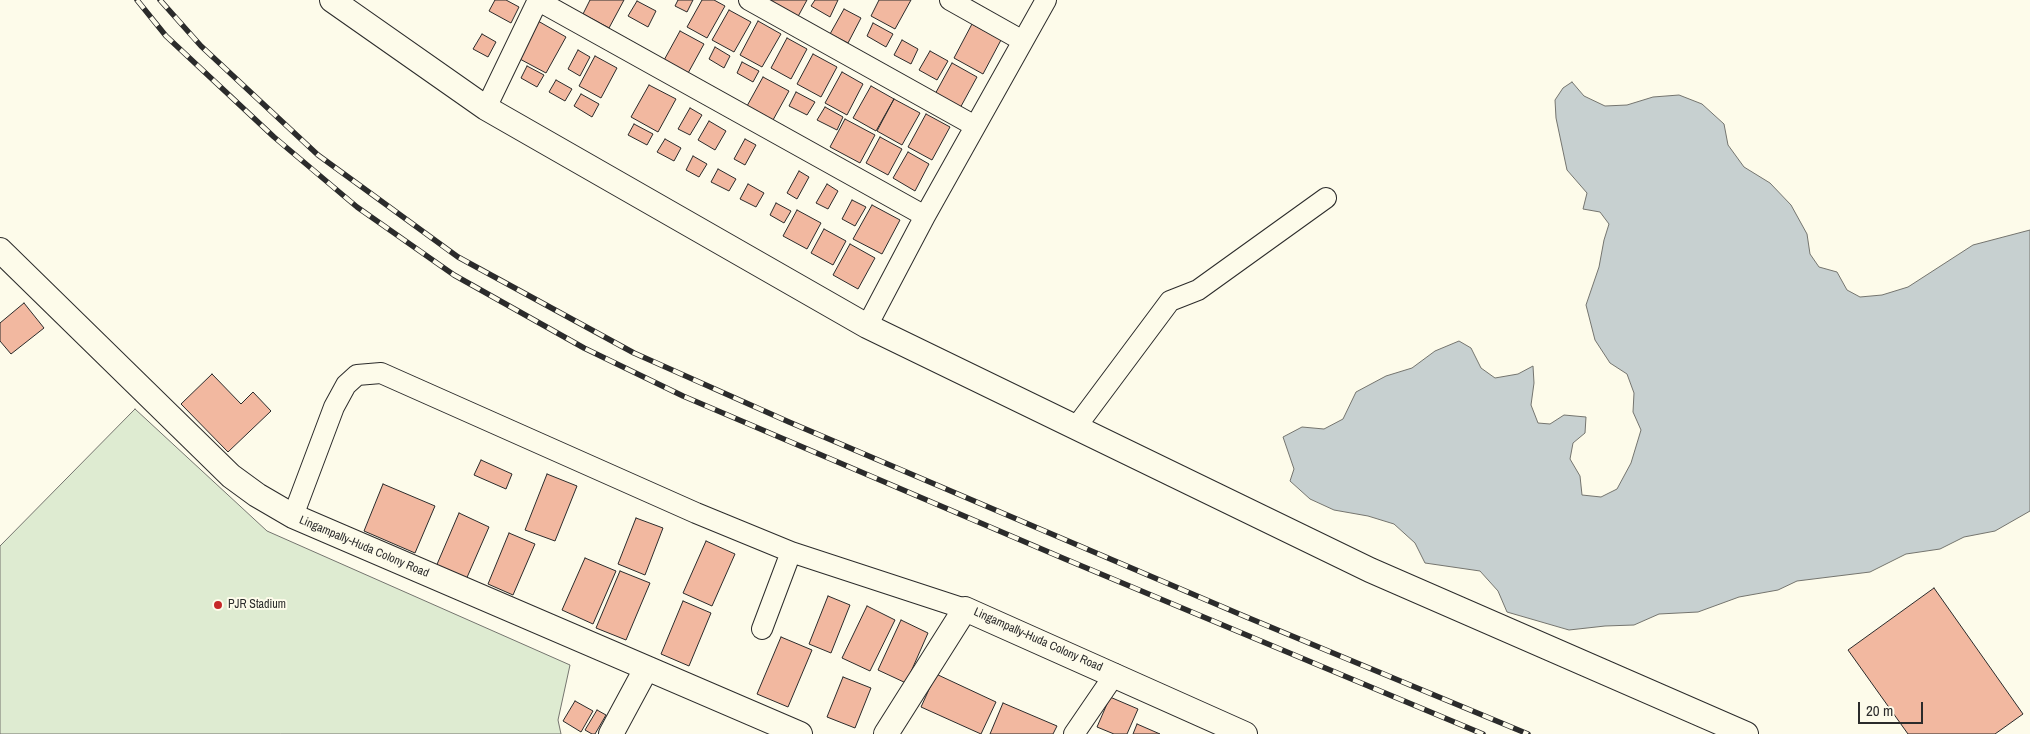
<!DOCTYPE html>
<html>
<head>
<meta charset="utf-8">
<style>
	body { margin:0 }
	#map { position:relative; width:2030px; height:734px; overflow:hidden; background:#fdfbea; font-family:"Archivo Narrow",sans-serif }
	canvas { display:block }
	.scale { position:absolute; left:1858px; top:702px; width:65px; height:22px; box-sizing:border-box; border:2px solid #2b2b2b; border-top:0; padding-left:6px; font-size:15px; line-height:18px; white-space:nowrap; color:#2b2b2b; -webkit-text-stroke:4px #fdfbea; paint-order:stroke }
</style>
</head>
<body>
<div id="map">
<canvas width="2030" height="734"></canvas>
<div class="scale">20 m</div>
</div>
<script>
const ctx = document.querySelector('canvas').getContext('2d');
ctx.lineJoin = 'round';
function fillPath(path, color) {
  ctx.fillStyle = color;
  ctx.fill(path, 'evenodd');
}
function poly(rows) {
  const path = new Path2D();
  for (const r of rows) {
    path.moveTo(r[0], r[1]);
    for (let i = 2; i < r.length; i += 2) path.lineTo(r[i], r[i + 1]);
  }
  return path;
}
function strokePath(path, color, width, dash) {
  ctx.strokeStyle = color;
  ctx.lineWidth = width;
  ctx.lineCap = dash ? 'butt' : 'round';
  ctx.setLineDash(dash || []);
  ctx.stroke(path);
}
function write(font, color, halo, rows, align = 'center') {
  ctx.font = font + ' "Archivo Narrow",sans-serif';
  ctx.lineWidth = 4;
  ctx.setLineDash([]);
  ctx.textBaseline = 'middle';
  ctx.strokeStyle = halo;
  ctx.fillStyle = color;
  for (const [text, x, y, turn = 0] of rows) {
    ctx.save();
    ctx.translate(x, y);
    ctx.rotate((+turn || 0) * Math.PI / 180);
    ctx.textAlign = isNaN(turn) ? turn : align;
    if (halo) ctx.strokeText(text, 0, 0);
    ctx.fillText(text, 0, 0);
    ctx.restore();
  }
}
const green = poly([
	[135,409,267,531,570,665,558,720,561,734,0,734,0,546,135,409]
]);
const water = poly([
	[1572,82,1584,96,1605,106,1627,105,1653,97,1679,95,1702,104,1724,124,1728,145,1744,167,1770,183,1791,205,1807,234,1810,254,1819,267,1837,272,1847,290,1860,297,1882,295,1908,287,1973,245,2030,230,2030,511,1995,531,1964,537,1940,549,1906,554,1870,572,1797,581,1778,590,1739,597,1698,612,1659,614,1634,625,1605,626,1569,630,1507,612,1498,591,1480,571,1425,563,1415,543,1394,524,1368,516,1334,510,1310,499,1290,481,1294,469,1283,437,1302,427,1324,429,1343,419,1356,392,1386,376,1412,368,1435,351,1459,341,1471,348,1481,368,1495,378,1518,374,1533,366,1534,383,1531,405,1538,423,1550,424,1564,415,1586,417,1585,433,1573,443,1570,459,1580,476,1582,495,1601,497,1617,489,1631,463,1641,430,1633,412,1634,393,1627,374,1610,363,1595,340,1586,305,1599,267,1604,240,1609,224,1600,212,1583,209,1587,193,1567,170,1556,118,1555,100,1563,88,1572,82]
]);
const building = poly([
	[495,0,506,0,519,7,511,23,489,11,495,0],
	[590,0,624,0,609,28,583,14,590,0],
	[678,0,693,0,687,12,675,6,678,0],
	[702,0,714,0,725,6,707,38,687,27,702,0],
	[772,0,807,0,795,22,768,8,772,0],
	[815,0,838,0,830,17,811,6,815,0],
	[879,0,911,0,895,29,871,16,879,0],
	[637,1,656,11,648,27,628,16,637,1],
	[844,9,861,18,848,43,830,34,844,9],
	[729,10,751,22,734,52,712,40,729,10],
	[538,21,566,37,546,73,518,58,538,21],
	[758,21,781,34,762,67,740,55,758,21],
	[873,23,893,34,886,47,867,36,873,23],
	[972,24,1001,40,983,74,954,58,972,24],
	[680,31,704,44,687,75,663,62,680,31],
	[482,34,496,42,488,57,473,49,482,34],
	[787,38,807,49,791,79,771,68,787,38],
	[902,40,918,49,911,64,894,55,902,40],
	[715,47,730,56,724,68,709,59,715,47],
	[578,50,590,57,580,76,568,69,578,50],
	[930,51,948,61,937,80,919,70,930,51],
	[813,54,837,67,821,97,797,84,813,54],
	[595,56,617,68,601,98,579,86,595,56],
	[742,62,759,71,753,82,737,73,742,62],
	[952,63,977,77,959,110,934,96,952,63],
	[527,66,544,75,537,87,521,78,527,66],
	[842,72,863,84,847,115,825,103,842,72],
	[763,77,789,91,773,120,747,106,763,77],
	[556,80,572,89,565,101,549,92,556,80],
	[649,85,676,99,658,132,631,117,649,85],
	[871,86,894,99,876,131,853,118,871,86],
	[796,92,815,102,807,115,789,106,796,92],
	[581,94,599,104,592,117,574,106,581,94],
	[894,99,920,113,902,145,877,131,894,99],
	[825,107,843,117,837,130,817,120,825,107],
	[690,108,702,115,690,135,678,129,690,108],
	[926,114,950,127,932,160,908,147,926,114],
	[845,119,875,135,860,163,830,147,845,119],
	[709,121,726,131,715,150,698,140,709,121],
	[634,124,653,134,647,145,628,135,634,124],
	[880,137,902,149,888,175,866,163,880,137],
	[665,139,681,148,674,161,657,152,665,139],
	[745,139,756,145,745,165,734,159,745,139],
	[908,152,929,164,915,191,893,178,908,152],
	[693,156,707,164,699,177,686,170,693,156],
	[718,169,736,179,729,191,711,182,718,169],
	[799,171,809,177,797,199,787,193,799,171],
	[748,184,764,193,756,207,740,199,748,184],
	[827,184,838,191,828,209,816,203,827,184],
	[852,200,866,207,855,226,842,219,852,200],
	[776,203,791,211,784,223,770,215,776,203],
	[872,205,900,220,882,254,853,239,872,205],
	[797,210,821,223,807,249,783,236,797,210],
	[824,229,846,241,833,265,811,253,824,229],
	[850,244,875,258,858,289,833,275,850,244],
	[24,303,44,328,11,354,0,341,0,323,24,303],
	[212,374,241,404,253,392,271,411,228,452,181,404,212,374],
	[481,460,512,474,506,489,474,475,481,460],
	[547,474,577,486,555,541,525,530,547,474],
	[383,484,435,506,415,553,364,531,383,484],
	[459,513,489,527,465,582,435,569,459,513],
	[636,518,663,528,645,575,618,564,636,518],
	[509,533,535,544,513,595,488,584,509,533],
	[706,541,735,554,712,606,683,593,706,541],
	[585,558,616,571,593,624,562,610,585,558],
	[620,571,650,583,626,640,596,628,620,571],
	[1934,588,2023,714,1995,734,1908,734,1848,650,1934,588],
	[828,596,850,605,831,653,809,644,828,596],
	[683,601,711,613,689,666,661,654,683,601],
	[867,606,895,620,870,671,842,658,867,606],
	[901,620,928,633,906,683,878,670,901,620],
	[781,637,812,650,788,707,757,694,781,637],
	[936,674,996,702,981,734,921,707,936,674],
	[843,677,871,688,855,728,827,717,843,677],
	[1110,697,1138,709,1127,734,1114,734,1097,727,1110,697],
	[575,701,593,711,581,732,563,721,575,701],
	[1003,703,1057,726,1053,734,990,734,1003,703],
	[597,710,606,715,595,734,592,734,585,730,597,710],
	[1137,724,1160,734,1133,734,1137,724]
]);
const minor = poly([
	[537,0,925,216],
	[749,0,975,126],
	[950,0,1023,41],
	[486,108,538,0],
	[867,326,925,216,1046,0],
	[1076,427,1170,301,1198,290,1326,198],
	[293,516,334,407,346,385,357,375,381,373,696,513,791,552,965,609],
	[762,629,791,552],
	[1074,734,1115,674]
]);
const tertiary = poly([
	[332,0,486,108,867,326,1370,570,1746,734],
	[0,250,231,476,257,495,293,516,800,734],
	[611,734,646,669],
	[886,734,965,609,1245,734]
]);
const rail = poly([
	[137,0,166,36,274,137,357,207,454,275,584,348,683,396,1065,559,1483,734],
	[160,0,201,46,318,155,458,257,634,353,789,422,1244,616,1528,734]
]);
const markers = [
	[218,605,5,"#c62828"]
];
const streetNames = [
	["Lingampally-Huda Colony Road",364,547,23],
	["Lingampally-Huda Colony Road",1038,640,24]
];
const poiNames = [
	["PJR Stadium",228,605]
];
fillPath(green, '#deebd1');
strokePath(green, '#74746e', 1);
fillPath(water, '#c7d0d0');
strokePath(water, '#74746e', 1);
fillPath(building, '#f2b8a0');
strokePath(building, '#2b2b2b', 1);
strokePath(minor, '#2b2b2b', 22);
strokePath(tertiary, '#2b2b2b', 26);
strokePath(minor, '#fdfbea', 20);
strokePath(tertiary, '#fdfbea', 24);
strokePath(rail, '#2b2b2b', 5.5);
strokePath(rail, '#fdfbea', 4, [11]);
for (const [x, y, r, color] of markers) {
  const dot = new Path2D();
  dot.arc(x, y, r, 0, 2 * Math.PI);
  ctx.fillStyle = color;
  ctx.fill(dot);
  strokePath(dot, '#fdfbea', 2);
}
write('12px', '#2b2b2b', '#fdfbea', streetNames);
write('12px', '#2b2b2b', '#fdfbea', poiNames, 'left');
</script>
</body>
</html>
